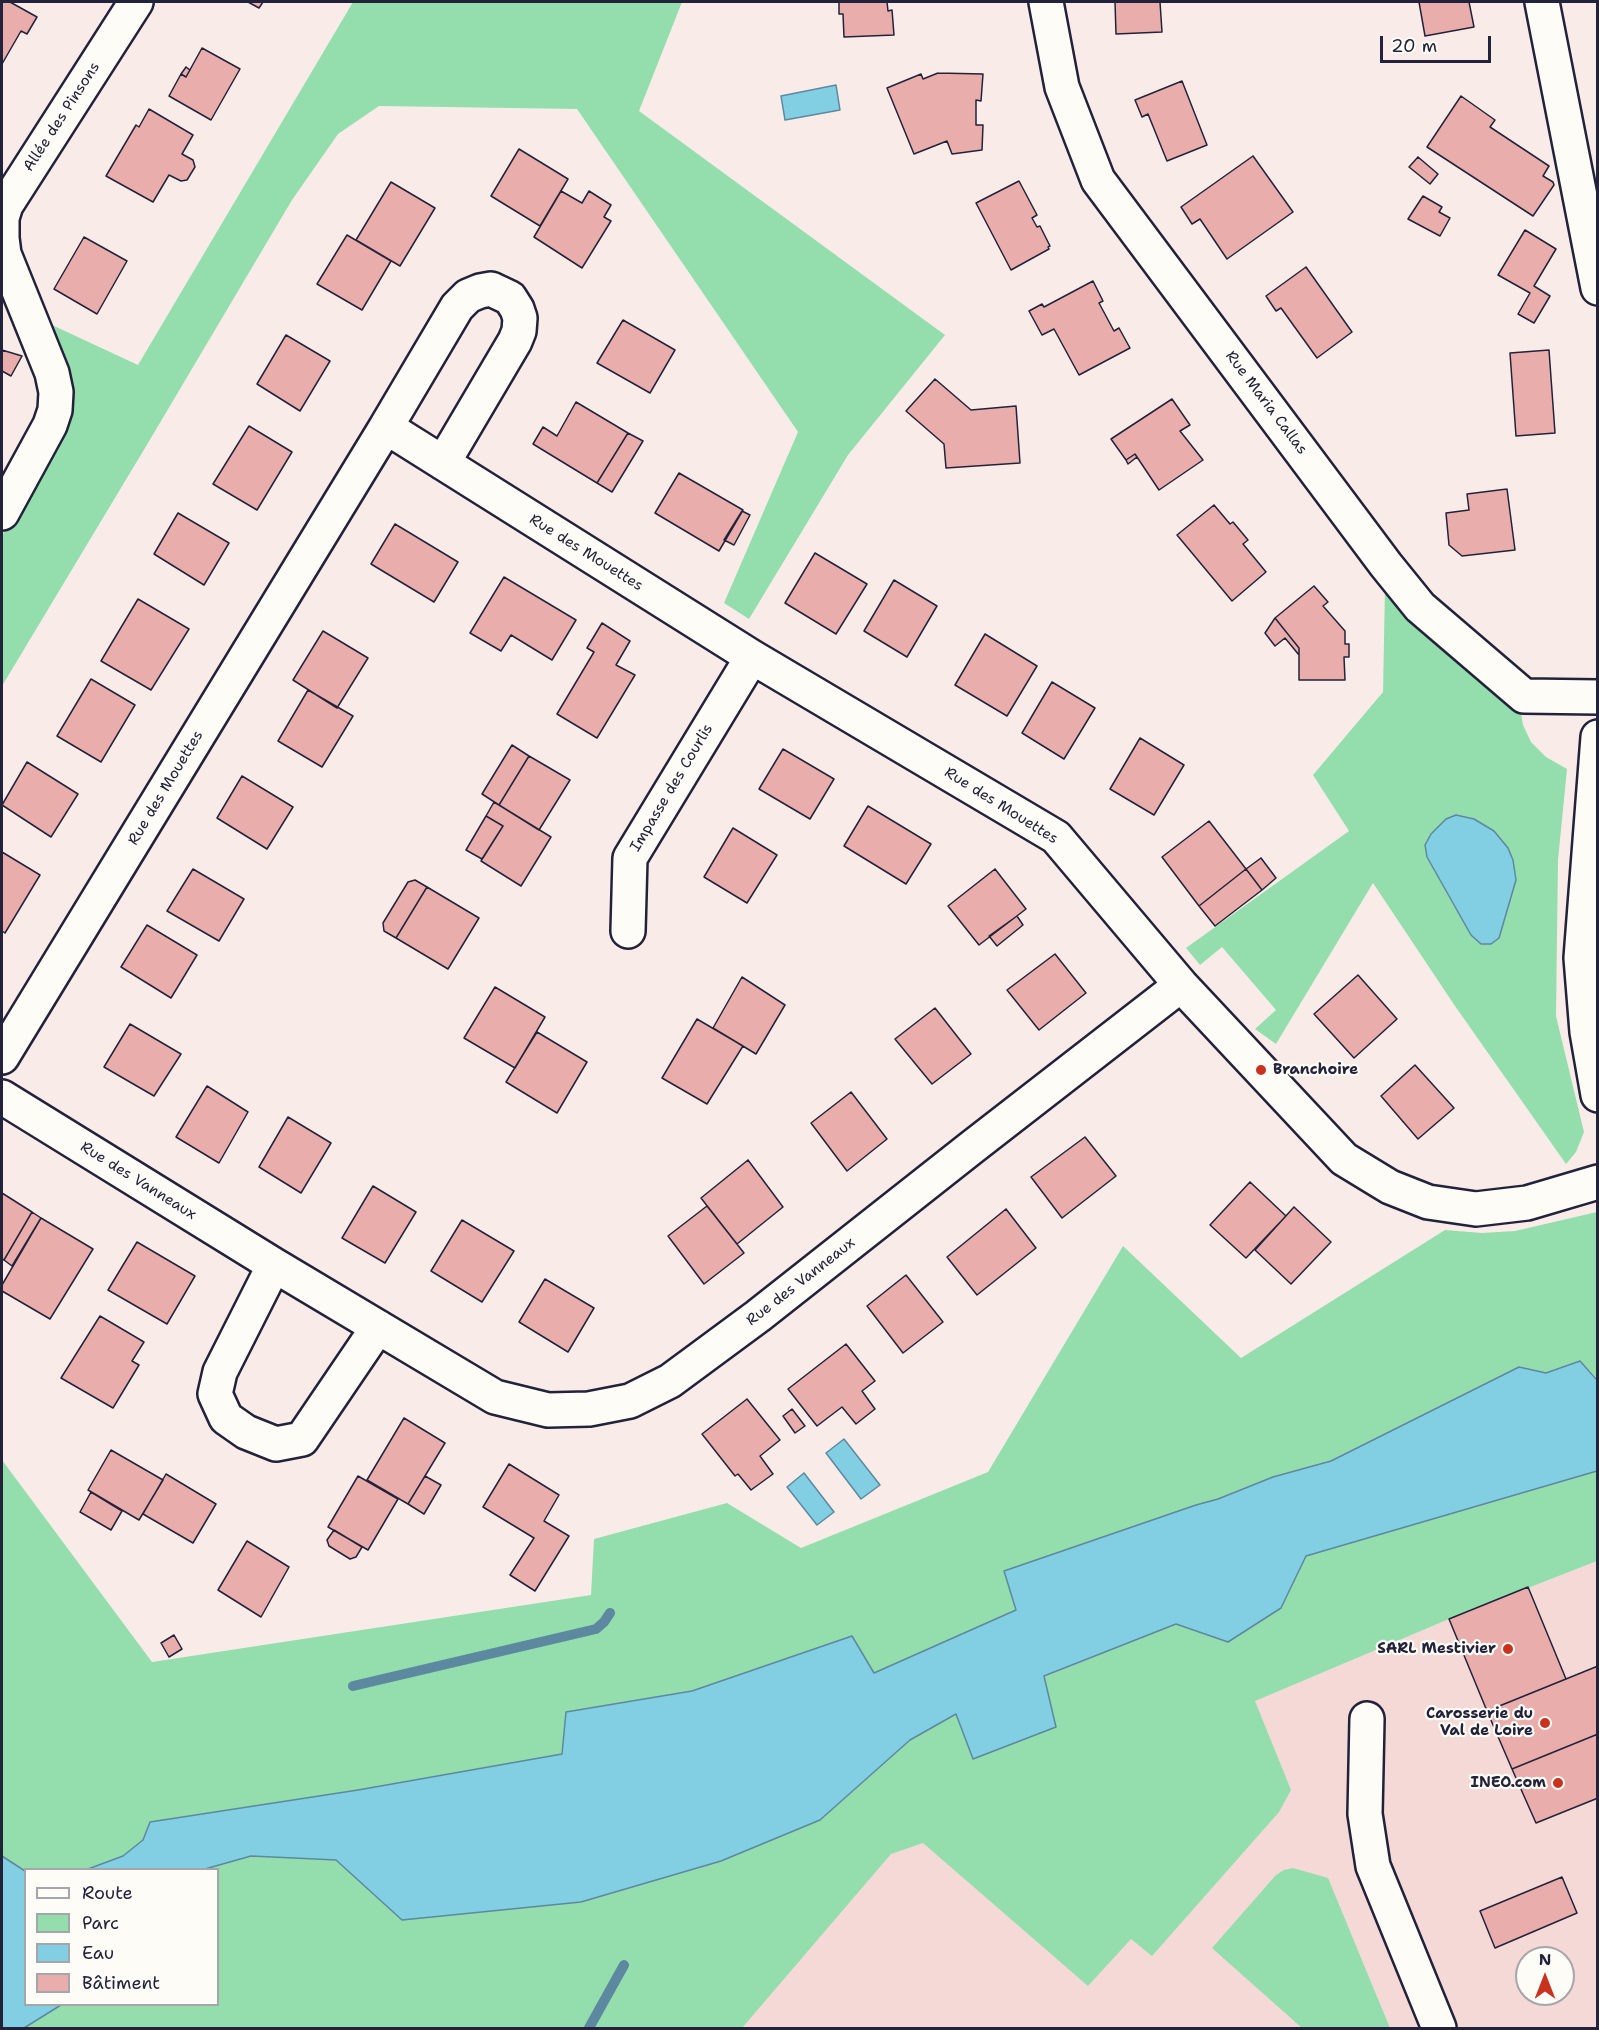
<!DOCTYPE html>
<html>
<head>
<meta charset="utf-8">
<style>
	body { margin:0 }
	#map { position:relative; width:1599px; height:2030px; overflow:hidden; background:#f9ece8; font-family:"Shantell Sans",sans-serif }
	canvas { display:block }
	.frame { position:absolute; inset:0; border:3px solid #22223b; pointer-events:none }
	.legend { position:absolute; left:24px; top:1868px; width:195px; height:138px; box-sizing:border-box; background:#fdfcf7; border:2px solid #a5a5ac; margin:0; padding:8px 10px; list-style:none; font-size:18px; color:#22223b }
	.legend li { display:flex; align-items:center; gap:12px; height:30px }
	.legend b { width:30px; border:2px solid #a5a5ac }
	.north { position:absolute; left:1515px; top:1946px; width:60px; height:60px; box-sizing:border-box; background:#fdfcf7; border:2px solid #a5a5ac; border-radius:50%; rotate:0deg; font-size:16px; font-weight:700; line-height:24px; text-align:center; color:#22223b }
	.north::after { content:''; display:block; margin:auto; width:21px; height:27px; background:#c8321e; clip-path:polygon(50% 0,100% 100%,50% 72%,0 100%) }
	.scale { position:absolute; left:1380px; top:36px; width:111px; height:27px; box-sizing:border-box; border:3px solid #22223b; border-top:0; padding-left:8px; font-size:18px; line-height:21px; white-space:nowrap; color:#22223b; -webkit-text-stroke:4px #fdfcf7; paint-order:stroke }
</style>
</head>
<body>
<div id="map">
<canvas width="1599" height="2030"></canvas>
<div class="frame"></div>
<ul class="legend">
<li><b style="height:8px;background:#fdfcf7"></b>Route</li>
<li><b style="height:16px;background:#94dead"></b>Parc</li>
<li><b style="height:16px;background:#82cee2"></b>Eau</li>
<li><b style="height:16px;background:#e9aeac"></b>Bâtiment</li>
</ul>
<div class="north">N</div>
<div class="scale">20 m</div>
</div>
<script>
const ctx = document.querySelector('canvas').getContext('2d');
ctx.lineJoin = 'round';
function fillPath(path, color) {
  ctx.fillStyle = color;
  ctx.fill(path, 'evenodd');
}
function poly(rows) {
  const path = new Path2D();
  for (const r of rows) {
    path.moveTo(r[0], r[1]);
    for (let i = 2; i < r.length; i += 2) path.lineTo(r[i], r[i + 1]);
  }
  return path;
}
function strokePath(path, color, width, dash) {
  ctx.strokeStyle = color;
  ctx.lineWidth = width;
  ctx.lineCap = dash ? 'butt' : 'round';
  ctx.setLineDash(dash || []);
  ctx.stroke(path);
}
function write(font, color, halo, rows, align = 'center') {
  ctx.font = font + ' "Shantell Sans",sans-serif';
  ctx.lineWidth = 4.5;
  ctx.setLineDash([]);
  ctx.textBaseline = 'middle';
  ctx.strokeStyle = halo;
  ctx.fillStyle = color;
  for (const [text, x, y, turn = 0] of rows) {
    ctx.save();
    ctx.translate(x, y);
    ctx.rotate((+turn || 0) * Math.PI / 180);
    ctx.textAlign = isNaN(turn) ? turn : align;
    if (halo) ctx.strokeText(text, 0, 0);
    ctx.fillText(text, 0, 0);
    ctx.restore();
  }
}
const built = poly([
	[1597,1561,1597,2028,608,2028,651,1950,1449,1619],
	[1527,1958,1563,1958,1563,1994,1527,1994]
]);
const green = poly([
	[353,2,682,2,639,111,945,335,848,455,749,619,724,603,798,432,577,109,379,106,338,134,292,200,148,443,2,686,2,536,71,406,52,325,138,365],
	[1385,587,1439,645,1520,706,1523,725,1531,742,1546,757,1567,769,1558,860,1556,1016,1584,1132,1576,1152,1566,1164,1455,1006,1373,883,1276,1044,1255,1029,1276,1010,1222,947,1200,965,1186,948,1349,831,1313,775,1383,692],
	[1597,1212,1597,1378,1580,1361,1546,1373,1519,1367,1331,1461,1273,1477,1218,1499,1196,1505,1005,1571,1017,1610,874,1673,852,1636,692,1691,567,1712,563,1754,358,1790,143,1840,123,1856,88,1869,25,1871,2,1856,2,1460,152,1662,591,1595,594,1539,727,1503,801,1548,988,1472,1123,1246,1241,1358,1445,1230,1482,1233,1515,1231],
	[1597,1471,1597,1561,1449,1619,1255,1701,1291,1790,1279,1812,1152,1956,1131,1939,1088,1986,923,1843,891,1854,742,2028,24,2028,61,2005,218,2004,218,1870,205,1869,251,1856,336,1860,402,1920,581,1902,721,1861,820,1820,910,1740,956,1713,1055,1727,1043,1677,1176,1624,1228,1642,1281,1608,1306,1556],
	[1293,1868,1328,1878,1390,2028,1302,2028,1212,1948,1276,1875,1284,1870]
]);
const water = poly([
	[836,85,840,110,785,120,781,96,836,85],
	[1456,815,1474,819,1494,831,1508,848,1513,860,1516,880,1499,938,1491,944,1481,944,1471,935,1427,857,1425,845,1431,834,1446,819,1456,815],
	[1580,1361,1597,1380,1597,1471,1306,1556,1281,1608,1228,1642,1176,1624,1044,1676,1056,1727,973,1759,956,1714,910,1740,820,1820,721,1861,581,1902,402,1920,336,1860,251,1856,205,1869,88,1869,123,1856,143,1840,150,1822,358,1790,562,1754,566,1712,692,1691,852,1636,874,1673,1016,1610,1004,1571,1196,1505,1218,1499,1273,1477,1331,1461,1519,1367,1546,1373,1580,1361],
	[844,1439,880,1485,861,1499,826,1453,844,1439],
	[804,1473,834,1512,817,1525,787,1487,804,1473],
	[2,1856,25,1871,26,2004,61,2005,24,2028,2,2028,2,1856]
]);
const stream = poly([
	[353,1686,596,1629,604,1622,610,1613],
	[589,2028,624,1965]
]);
const building = poly([
	[2,2,10,2,37,17,27,34,21,31,2,64,2,2],
	[248,2,263,2,259,8,248,2],
	[839,2,887,2,888,11,892,10,894,35,844,37,843,14,839,14,839,2],
	[1115,2,1160,2,1162,32,1116,34,1115,2],
	[1419,2,1469,2,1474,27,1425,36,1419,2],
	[202,48,240,69,211,120,169,96,181,74,186,77,202,48],
	[186,67,190,70,186,77,181,74,186,67],
	[938,73,983,74,981,101,976,100,976,125,983,125,982,150,952,154,947,141,914,154,887,88,921,74,923,79,938,73],
	[1182,81,1207,145,1167,161,1148,114,1142,117,1135,100,1182,81],
	[1461,96,1495,120,1490,127,1549,166,1543,176,1553,182,1554,185,1533,216,1427,147,1461,96],
	[149,109,193,135,182,154,193,160,195,167,187,180,181,181,169,175,153,202,106,176,136,125,139,127,149,109],
	[519,149,568,179,540,226,491,196,519,149],
	[1253,156,1293,212,1227,259,1200,219,1192,224,1181,207,1253,156],
	[1418,157,1438,174,1430,184,1409,167,1418,157],
	[1019,181,1037,215,1032,218,1037,227,1040,226,1050,246,1048,247,1049,249,1011,270,976,203,1019,181],
	[391,182,435,208,400,266,356,240,391,182],
	[561,191,582,203,589,191,611,205,604,217,611,221,582,268,534,237,561,191],
	[1423,196,1442,207,1439,212,1450,218,1440,236,1408,219,1423,196],
	[1525,230,1556,249,1534,286,1550,296,1534,323,1518,314,1530,293,1498,275,1525,230],
	[347,235,391,261,362,310,317,284,347,235],
	[84,237,127,261,97,314,54,289,84,237],
	[1306,267,1352,332,1317,358,1281,308,1276,311,1266,296,1306,267],
	[1093,281,1103,301,1099,303,1114,331,1119,328,1130,348,1079,375,1054,329,1042,335,1029,311,1042,304,1044,307,1093,281],
	[623,320,675,350,650,393,597,363,623,320],
	[286,335,330,361,300,411,257,384,286,335],
	[2,350,22,356,11,376,2,371,2,350],
	[1549,350,1555,433,1516,436,1510,353,1549,350],
	[935,379,971,410,1016,406,1020,463,946,468,944,444,906,411,935,379],
	[1172,399,1190,425,1180,431,1203,460,1159,490,1135,454,1126,460,1111,439,1172,399],
	[576,402,628,433,597,483,533,444,543,427,557,436,576,402],
	[249,426,292,452,257,510,213,484,249,426],
	[628,433,643,441,612,492,597,483,628,433],
	[1135,454,1137,457,1128,464,1126,460,1135,454],
	[679,473,743,510,719,551,655,513,679,473],
	[1507,489,1515,550,1462,556,1449,545,1446,513,1469,510,1467,494,1507,489],
	[1214,505,1230,524,1233,522,1248,540,1243,544,1266,572,1232,601,1177,535,1214,505],
	[742,511,750,515,734,545,724,540,742,511],
	[178,513,229,543,204,585,154,554,178,513],
	[395,524,458,562,434,602,371,564,395,524],
	[815,553,867,584,836,634,785,603,815,553],
	[504,577,576,620,552,660,511,635,501,651,470,633,504,577],
	[894,580,937,606,907,657,864,631,894,580],
	[1314,586,1328,602,1323,606,1345,631,1345,644,1349,644,1349,657,1344,657,1345,680,1299,680,1299,648,1275,618,1314,586],
	[138,599,189,629,151,690,101,661,138,599],
	[1275,618,1299,648,1299,655,1285,638,1275,646,1265,633,1275,618],
	[602,623,630,641,616,665,635,675,597,738,557,714,594,652,587,648,602,623],
	[323,631,368,658,337,708,293,680,323,631],
	[985,634,1037,666,1007,716,955,685,985,634],
	[91,679,135,705,101,762,57,736,91,679],
	[1052,682,1095,708,1064,759,1022,733,1052,682],
	[308,690,353,716,322,767,278,741,308,690],
	[1140,738,1184,765,1154,815,1110,789,1140,738],
	[512,745,529,756,499,805,482,794,512,745],
	[783,749,834,779,810,819,759,789,783,749],
	[529,756,570,780,539,830,499,805,529,756],
	[27,762,78,794,51,837,2,805,27,762],
	[242,776,293,807,267,849,217,818,242,776],
	[494,802,551,837,521,886,481,861,503,826,486,816,494,802],
	[868,806,931,844,906,884,844,846,868,806],
	[486,816,503,826,482,859,466,850,486,816],
	[1209,821,1246,869,1199,906,1162,857,1209,821],
	[733,828,777,855,747,903,704,877,733,828],
	[2,852,40,875,5,933,2,931,2,852],
	[1261,858,1276,878,1262,890,1246,869,1261,858],
	[193,869,244,899,219,941,167,911,193,869],
	[995,869,1026,909,979,945,948,906,995,869],
	[1246,869,1262,890,1215,926,1199,906,1246,869],
	[415,880,427,887,396,938,384,931,383,923,408,882,415,880],
	[427,887,479,918,448,969,396,938,427,887],
	[1017,916,1023,925,997,946,989,936,1017,916],
	[147,925,197,955,171,998,121,967,147,925],
	[1055,954,1086,993,1039,1030,1007,990,1055,954],
	[1358,975,1397,1019,1354,1058,1314,1014,1358,975],
	[742,977,785,1005,756,1054,713,1028,742,977],
	[495,987,545,1017,515,1068,464,1038,495,987],
	[935,1008,971,1054,932,1084,895,1039,935,1008],
	[697,1019,743,1046,707,1104,662,1078,697,1019],
	[130,1024,181,1054,154,1096,104,1067,130,1024],
	[537,1032,587,1062,557,1113,506,1082,537,1032],
	[1415,1065,1454,1108,1418,1139,1381,1096,1415,1065],
	[207,1086,248,1112,219,1163,176,1137,207,1086],
	[851,1092,887,1139,847,1171,811,1123,851,1092],
	[288,1117,331,1143,301,1193,259,1167,288,1117],
	[1085,1137,1116,1176,1062,1218,1031,1177,1085,1137],
	[748,1160,783,1207,737,1244,701,1198,748,1160],
	[1250,1182,1286,1216,1246,1258,1210,1225,1250,1182],
	[373,1186,416,1212,385,1263,342,1238,373,1186],
	[2,1193,32,1212,4,1260,2,1259,2,1193],
	[707,1206,744,1253,704,1284,668,1236,707,1206],
	[1294,1207,1331,1242,1291,1284,1255,1250,1294,1207],
	[1006,1209,1036,1248,977,1295,947,1257,1006,1209],
	[32,1212,41,1218,12,1266,4,1260,32,1212],
	[41,1218,93,1249,50,1319,2,1291,2,1285,41,1218],
	[462,1220,514,1251,482,1302,431,1271,462,1220],
	[137,1242,195,1276,167,1324,108,1290,137,1242],
	[906,1275,943,1322,903,1353,867,1306,906,1275],
	[545,1279,594,1308,568,1352,519,1322,545,1279],
	[100,1316,144,1342,132,1361,139,1365,113,1408,61,1378,100,1316],
	[846,1344,875,1381,862,1391,875,1409,856,1424,842,1407,817,1426,788,1389,846,1344],
	[747,1399,780,1440,760,1456,773,1474,751,1490,738,1474,735,1476,702,1434,747,1399],
	[792,1409,805,1426,795,1433,783,1416,792,1409],
	[404,1418,445,1443,408,1504,367,1480,404,1418],
	[111,1450,163,1480,139,1520,88,1490,111,1450],
	[509,1464,559,1495,544,1521,569,1536,535,1591,510,1575,534,1538,483,1507,509,1464],
	[166,1474,216,1504,193,1543,143,1514,166,1474],
	[358,1476,398,1499,368,1550,328,1527,358,1476],
	[425,1476,441,1485,424,1514,408,1504,425,1476],
	[91,1492,122,1511,111,1530,80,1512,91,1492],
	[334,1530,362,1547,356,1557,350,1559,329,1546,327,1540,334,1530],
	[247,1541,289,1567,261,1617,218,1590,247,1541],
	[1528,1587,1566,1679,1487,1711,1449,1619,1528,1587],
	[174,1635,182,1649,169,1657,161,1643,174,1635],
	[1598,1666,1598,1734,1512,1769,1487,1711,1598,1666],
	[1598,1734,1598,1798,1536,1823,1512,1769,1598,1734],
	[1562,1877,1577,1913,1495,1948,1480,1911,1562,1877]
]);
const street = poly([
	[1046,2,1062,87,1098,180,1386,565,1420,607,1524,696,1598,697],
	[1542,2,1598,288],
	[2,237,2,218,6,205,136,2],
	[2,238,4,254,52,373,56,392,55,410,50,425,2,513],
	[386,427,457,307,468,296,480,291,491,289,510,298,517,309,520,318,519,331,515,341,443,463],
	[1598,737,1581,958,1587,1032,1598,1095],
	[628,931,630,858,752,657],
	[2,1057,386,427,752,657,1056,837,1181,985,1344,1159,1390,1187,1428,1202,1476,1209,1527,1203,1598,1182],
	[2,1097,274,1265,495,1397,548,1410,589,1409,630,1401,670,1381,758,1316,971,1148,1181,985],
	[274,1265,220,1372,215,1394,226,1418,246,1432,276,1444,302,1439,378,1327],
	[1367,1719,1365,1814,1373,1866,1439,2028]
]);
const markers = [
	[1261,1070,6,"#c8321e"],
	[1508,1649,6,"#c8321e"],
	[1545,1723,6,"#c8321e"],
	[1558,1783,6,"#c8321e"]
];
const streetNames = [
	["Allée des Pinsons",62,117,-57],
	["Rue Maria Callas",1266,403,53],
	["Rue des Mouettes",586,553,32],
	["Rue des Mouettes",166,788,-59],
	["Impasse des Courlis",672,788,-59],
	["Rue des Mouettes",1001,806,32],
	["Rue des Vanneaux",138,1181,32],
	["Rue des Vanneaux",801,1282,-38]
];
const poiNames = [
	["Branchoire",1273,1070,"left"],
	["SARL Mestivier",1496,1649],
	["Carosserie du",1533,1714],
	["Val de Loire",1533,1731],
	["INEO.com",1546,1783]
];
fillPath(built, '#f4d9d6');
fillPath(green, '#94dead');
fillPath(water, '#82cee2');
strokePath(water, '#5c899f', 1.5);
strokePath(stream, '#5c899f', 10);
fillPath(building, '#e9aeac');
strokePath(building, '#22223b', 1.5);
strokePath(street, '#22223b', 38);
strokePath(street, '#fdfcf7', 33);
for (const [x, y, r, color] of markers) {
  const dot = new Path2D();
  dot.arc(x, y, r, 0, 2 * Math.PI);
  ctx.fillStyle = color;
  ctx.fill(dot);
  strokePath(dot, '#fdfcf7', 2);
}
write('15px', '#22223b', '#fdfcf7', streetNames);
write('bold 15px', '#22223b', '#fdfcf7', poiNames, 'right');
</script>
</body>
</html>
